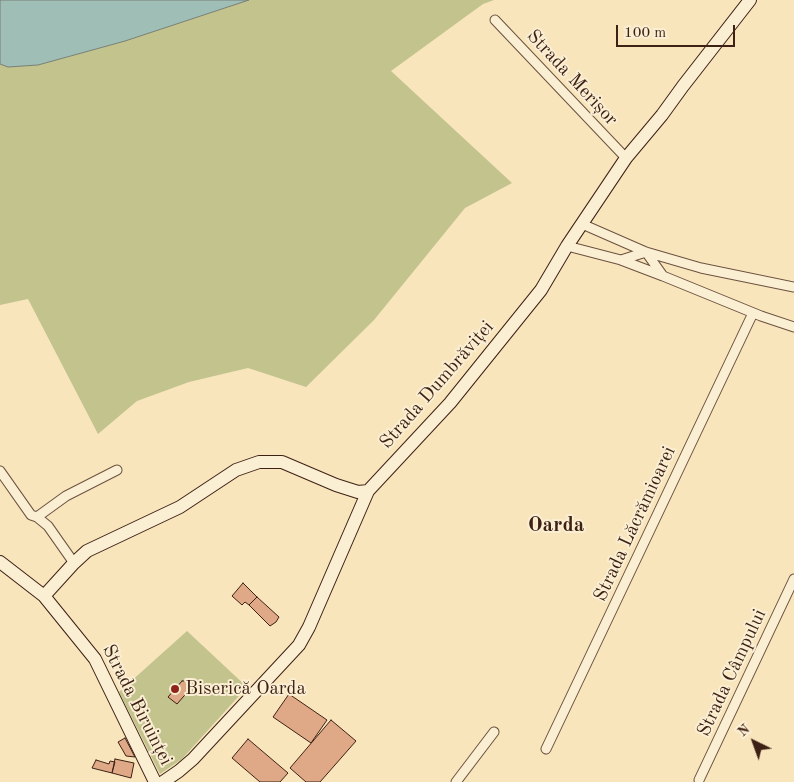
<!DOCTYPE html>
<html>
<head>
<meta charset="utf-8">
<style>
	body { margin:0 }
	#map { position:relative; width:794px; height:782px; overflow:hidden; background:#f8e5bc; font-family:"Old Standard TT",serif }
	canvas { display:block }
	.north { position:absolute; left:729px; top:717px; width:50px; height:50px; -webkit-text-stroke:4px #faeed3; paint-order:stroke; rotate:318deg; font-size:14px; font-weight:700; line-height:20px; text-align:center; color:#3e2115 }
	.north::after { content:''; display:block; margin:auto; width:18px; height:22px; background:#3e2115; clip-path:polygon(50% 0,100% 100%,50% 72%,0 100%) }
	.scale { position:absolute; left:616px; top:25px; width:119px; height:22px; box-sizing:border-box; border:2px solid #3e2115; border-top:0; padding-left:6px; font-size:15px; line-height:18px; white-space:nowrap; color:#3e2115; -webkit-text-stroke:4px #faeed3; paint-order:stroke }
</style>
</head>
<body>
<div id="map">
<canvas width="794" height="782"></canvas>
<div class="north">N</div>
<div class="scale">100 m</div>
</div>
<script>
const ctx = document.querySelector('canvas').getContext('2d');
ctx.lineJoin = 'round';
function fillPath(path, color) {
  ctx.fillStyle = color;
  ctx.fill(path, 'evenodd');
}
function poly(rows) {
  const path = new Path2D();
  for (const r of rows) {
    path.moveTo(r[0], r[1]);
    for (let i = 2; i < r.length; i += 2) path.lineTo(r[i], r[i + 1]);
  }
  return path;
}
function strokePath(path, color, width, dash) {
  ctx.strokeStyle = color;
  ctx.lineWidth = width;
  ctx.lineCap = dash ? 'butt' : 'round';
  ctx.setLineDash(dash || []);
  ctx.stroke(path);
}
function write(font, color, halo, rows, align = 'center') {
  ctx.font = font + ' "Old Standard TT",serif';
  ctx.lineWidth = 4;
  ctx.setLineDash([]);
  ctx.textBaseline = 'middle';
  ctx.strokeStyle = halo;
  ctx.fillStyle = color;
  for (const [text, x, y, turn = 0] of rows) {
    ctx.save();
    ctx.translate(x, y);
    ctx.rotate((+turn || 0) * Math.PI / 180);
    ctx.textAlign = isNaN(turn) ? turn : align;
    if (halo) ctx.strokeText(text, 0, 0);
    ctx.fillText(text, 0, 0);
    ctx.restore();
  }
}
const green = poly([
	[249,0,494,0,483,4,391,71,512,183,465,208,374,320,306,387,248,368,189,382,137,401,98,434,28,299,0,305,0,64,8,67,38,65,125,41],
	[187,631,247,687,182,759,160,774,119,692]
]);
const water = poly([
	[0,0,249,0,125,41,38,65,8,67,0,64,0,0]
]);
const building = poly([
	[243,583,257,597,249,605,245,602,242,605,232,596,243,583],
	[257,597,279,617,276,622,270,626,249,605,257,597],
	[182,681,188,681,191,688,177,704,168,697,182,681],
	[289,694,327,720,311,743,273,717,289,694],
	[331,720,356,741,320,782,306,782,290,768,331,720],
	[125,738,135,757,126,756,118,742,125,738],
	[248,739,288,773,280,782,260,782,232,758,248,739],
	[115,759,134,763,131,778,112,773,115,759],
	[96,760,109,764,110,761,115,762,112,773,92,768,96,760]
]);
const minor = poly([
	[495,20,626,158],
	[582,224,646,252,701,268,794,287],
	[567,246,621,260,663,276,761,316,794,327],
	[646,252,663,276],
	[621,260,646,252],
	[0,471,31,515,37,517,48,526,74,563],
	[37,517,66,496,117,470],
	[546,749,753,313],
	[699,780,794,579],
	[456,782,494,732]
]);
const secondary = poly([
	[0,562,44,596,95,659,155,782],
	[44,596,74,563,87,551,180,507,236,470,259,462,282,462,336,485,358,492,368,491],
	[163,782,179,771,193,759,299,645,309,627,368,491,450,403,541,290,567,246,626,158,662,115,683,86,750,0]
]);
const markers = [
	[175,689,5,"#8f2418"]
];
const streetNames = [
	["Strada Merișor",572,78,47],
	["Strada Dumbrăviței",437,385,-49],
	["Strada Lăcrămioarei",635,524,-65],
	["Strada Câmpului",732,673,-65],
	["Strada Biruinței",137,705,63]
];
const poiNames = [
	["Biserică Oarda",185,689]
];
const quarterNames = [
	["Oarda",556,525]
];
fillPath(green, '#c2c38d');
fillPath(water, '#9ebeb6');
strokePath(water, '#787f76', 1);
fillPath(building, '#dfa886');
strokePath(building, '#3e2115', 1);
strokePath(minor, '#6c523f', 11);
strokePath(secondary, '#3e2115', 14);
strokePath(minor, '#faeed3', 9);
strokePath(secondary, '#faeed3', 12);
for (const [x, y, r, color] of markers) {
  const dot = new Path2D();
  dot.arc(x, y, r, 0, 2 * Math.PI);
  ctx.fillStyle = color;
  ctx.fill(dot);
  strokePath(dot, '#faeed3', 2);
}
write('19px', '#3e2115', '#faeed3', streetNames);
write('19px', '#3e2115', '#faeed3', poiNames, 'left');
write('bold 21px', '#3e2115', '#faeed3', quarterNames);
</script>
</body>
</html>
